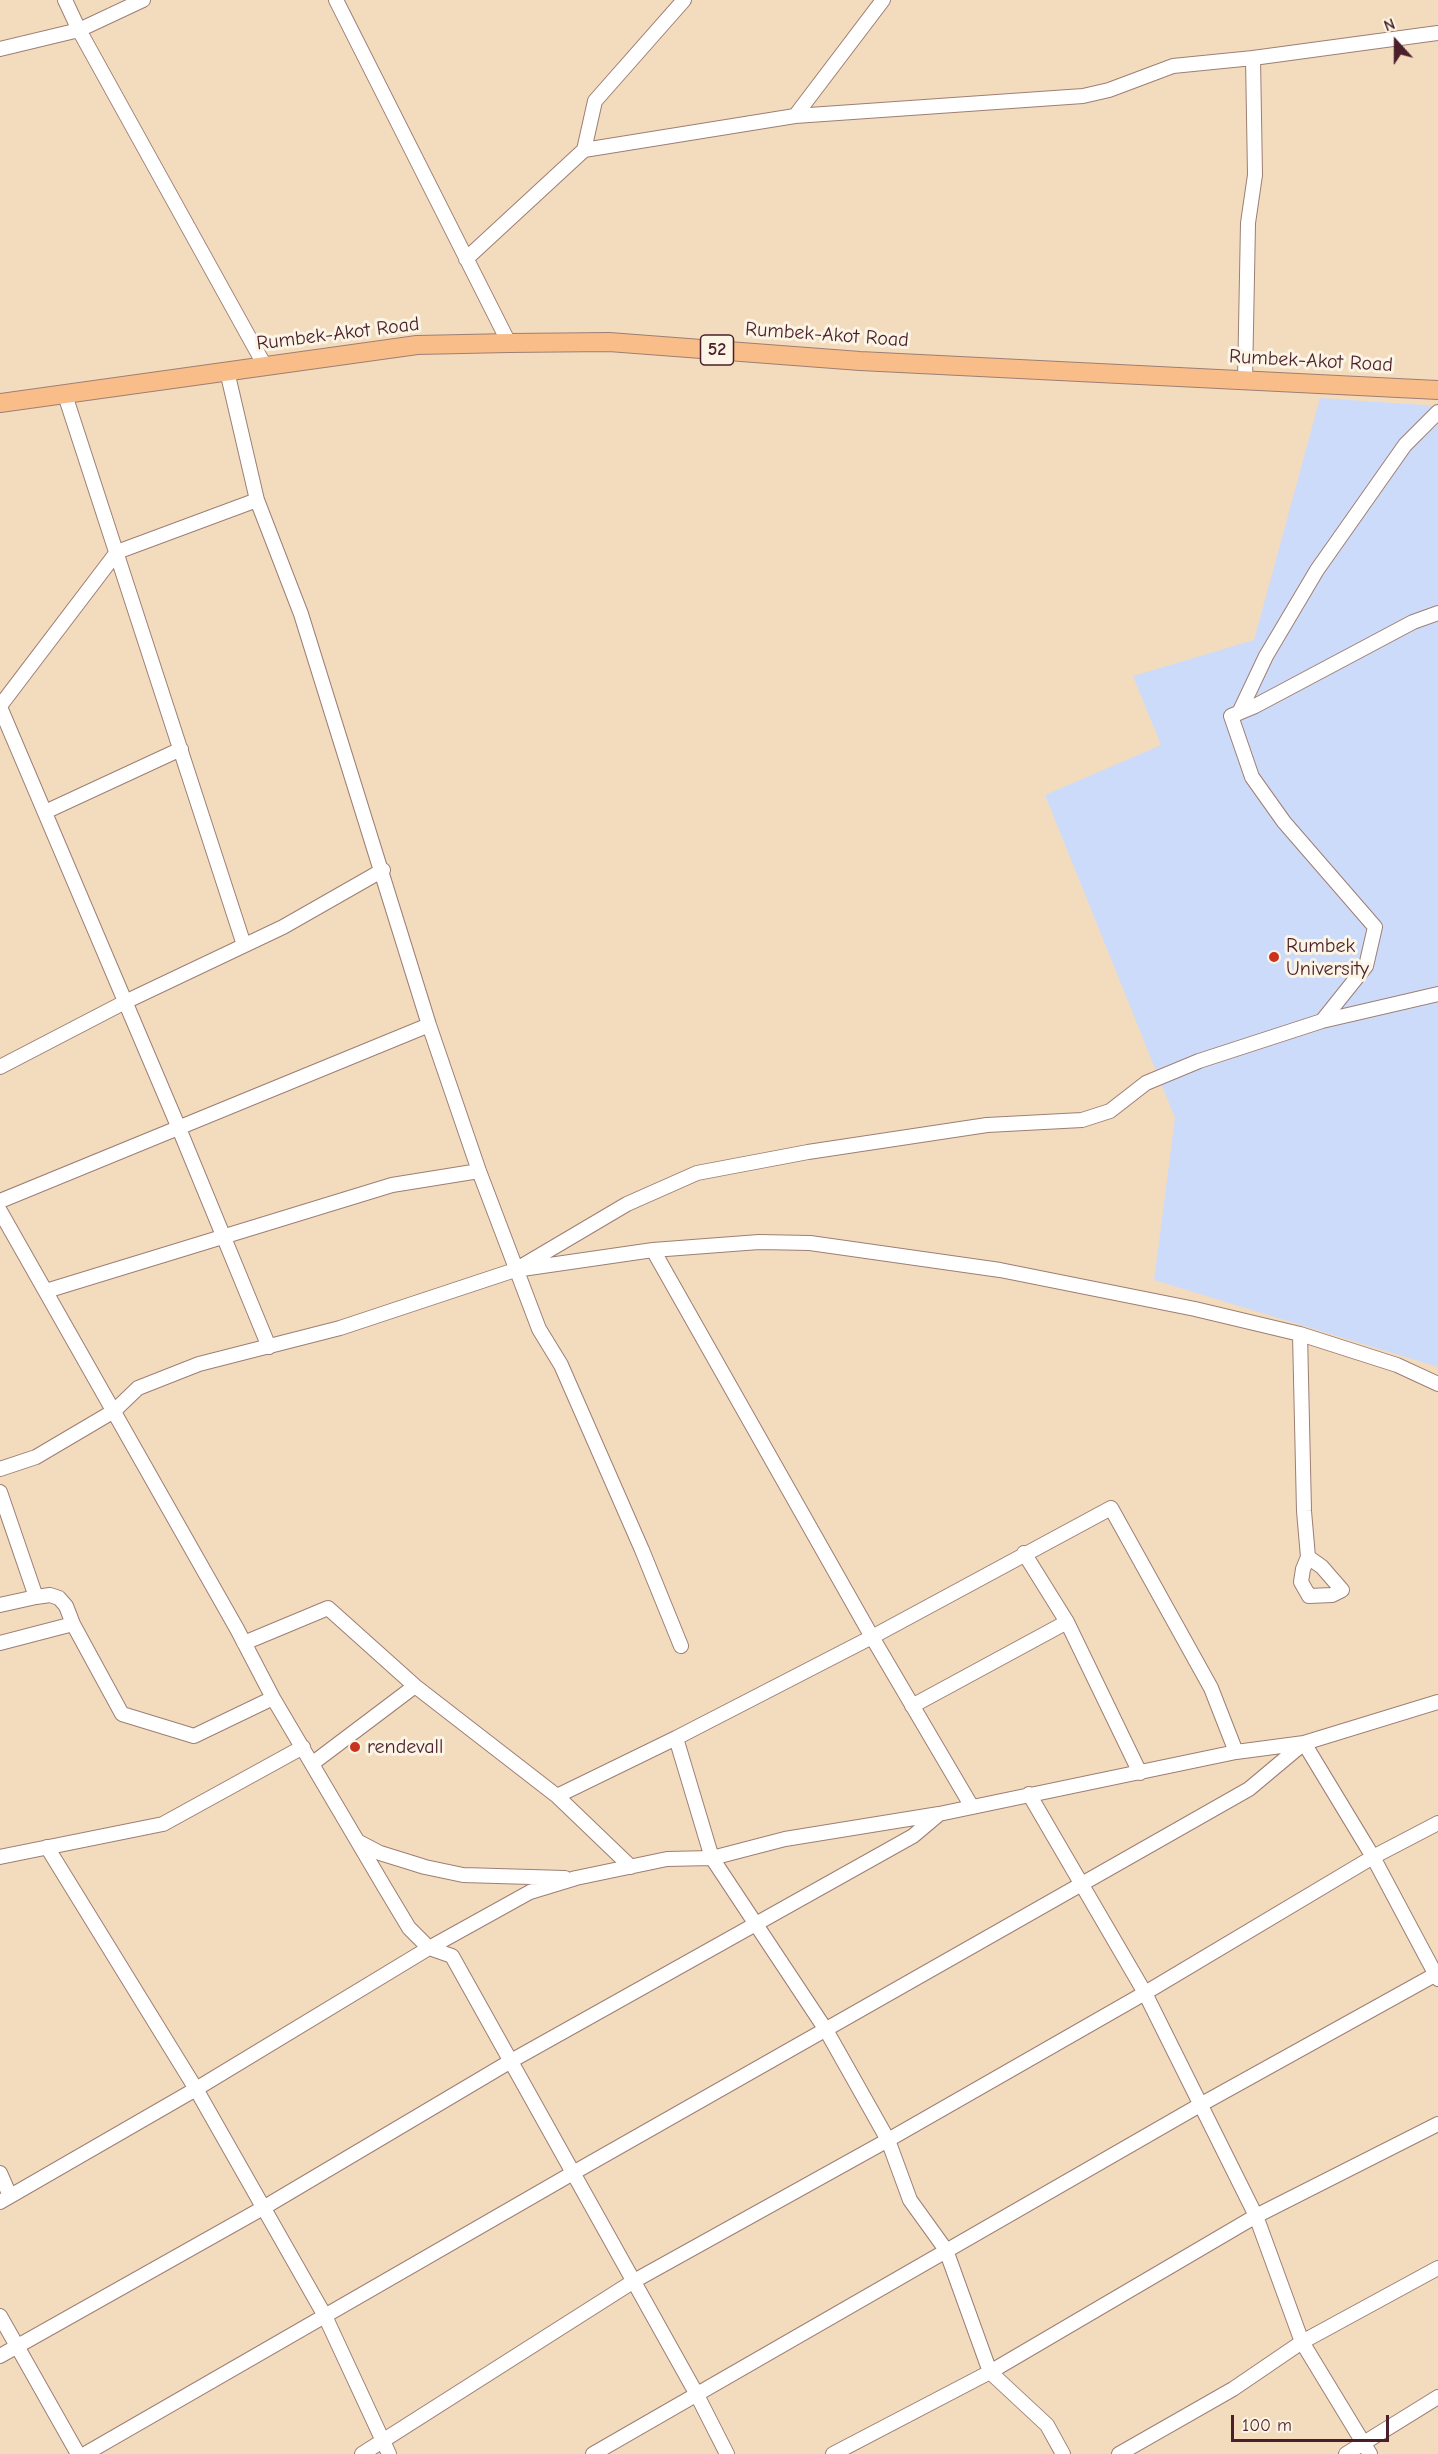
<!DOCTYPE html>
<html>
<head>
<meta charset="utf-8">
<style>
	body { margin:0 }
	#map { position:relative; width:1438px; height:2454px; overflow:hidden; background:#f3dcbd; font-family:"Comic Neue",sans-serif }
	canvas { display:block }
	.north { position:absolute; left:1366px; top:12px; width:60px; height:60px; -webkit-text-stroke:4px #fcf5e5; paint-order:stroke; rotate:339deg; font-size:16px; font-weight:700; line-height:24px; text-align:center; color:#4a1f2b }
	.north::after { content:''; display:block; margin:auto; width:21px; height:27px; background:#4a1f2b; clip-path:polygon(50% 0,100% 100%,50% 72%,0 100%) }
	.scale { position:absolute; left:1231px; top:2415px; width:158px; height:27px; box-sizing:border-box; border:3px solid #4a1f2b; border-top:0; padding-left:8px; font-size:18px; line-height:21px; white-space:nowrap; color:#4a1f2b; -webkit-text-stroke:4px #fcf5e5; paint-order:stroke }
</style>
</head>
<body>
<div id="map">
<canvas width="1438" height="2454"></canvas>
<div class="north">N</div>
<div class="scale">100 m</div>
</div>
<script>
const ctx = document.querySelector('canvas').getContext('2d');
ctx.lineJoin = 'round';
function fillPath(path, color) {
  ctx.fillStyle = color;
  ctx.fill(path, 'evenodd');
}
function poly(rows) {
  const path = new Path2D();
  for (const r of rows) {
    path.moveTo(r[0], r[1]);
    for (let i = 2; i < r.length; i += 2) path.lineTo(r[i], r[i + 1]);
  }
  return path;
}
function strokePath(path, color, width, dash) {
  ctx.strokeStyle = color;
  ctx.lineWidth = width;
  ctx.lineCap = dash ? 'butt' : 'round';
  ctx.setLineDash(dash || []);
  ctx.stroke(path);
}
function write(font, color, halo, rows, align = 'center') {
  ctx.font = font + ' "Comic Neue",sans-serif';
  ctx.lineWidth = 6;
  ctx.setLineDash([]);
  ctx.textBaseline = 'middle';
  ctx.strokeStyle = halo;
  ctx.fillStyle = color;
  for (const [text, x, y, turn = 0] of rows) {
    ctx.save();
    ctx.translate(x, y);
    ctx.rotate((+turn || 0) * Math.PI / 180);
    ctx.textAlign = isNaN(turn) ? turn : align;
    if (halo) ctx.strokeText(text, 0, 0);
    ctx.fillText(text, 0, 0);
    ctx.restore();
  }
}
const built = poly([
	[1320,398,1438,406,1438,1367,1154,1280,1175,1118,1045,795,1161,745,1133,676,1254,640]
]);
const minor = poly([
	[65,0,79,30,265,366],
	[336,0,509,343],
	[0,49,79,30,143,0],
	[795,116,883,0],
	[584,150,595,101,684,0],
	[466,259,584,150,795,116,1083,96,1109,90,1173,66,1253,58,1438,33],
	[227,371,257,500,301,614,429,1025,479,1171,539,1329,561,1365,642,1550,681,1646],
	[1245,381,1248,223,1255,175,1253,58],
	[65,395,244,945],
	[0,706,117,552,257,500],
	[0,707,178,1126,269,1347],
	[1239,713,1266,656,1317,570,1405,445,1438,412],
	[45,812,181,749],
	[1322,1021,1366,966,1375,927,1284,822,1252,777,1231,716,1255,706,1413,622,1438,613],
	[0,1067,125,1002,283,927,383,870],
	[0,1201,429,1025],
	[0,1211,237,1629,273,1698,385,1888,409,1928,429,1948,452,1956,696,2393,727,2454],
	[653,1250,872,1637,972,1807],
	[522,1266,627,1204,697,1173,808,1152,987,1125,1082,1120,1110,1111,1146,1083,1199,1061,1322,1021,1438,994],
	[46,1291,392,1185,479,1171],
	[1300,1334,1304,1511,1308,1557,1322,1567,1342,1590,1332,1595,1309,1596,1301,1582,1303,1569,1308,1557],
	[0,1469,36,1457,114,1411,138,1388,199,1364,340,1328,515,1270,653,1250,759,1242,810,1243,1000,1270,1195,1309,1300,1334,1397,1365,1438,1384],
	[0,1492,36,1597,0,1605],
	[1024,1553,1067,1622,1140,1773],
	[36,1597,50,1595,59,1598,66,1606,73,1624],
	[0,1643,73,1624,122,1714,194,1736,273,1698],
	[244,1643,328,1608,415,1686,557,1796,631,1867],
	[912,1706,1067,1622],
	[676,1738,712,1858,826,2030,888,2140,910,2200,946,2250,990,2372,1047,2425,1063,2454],
	[313,1763,415,1686],
	[1029,1794,1145,1993,1256,2216,1302,2342,1370,2454],
	[557,1796,676,1738,872,1637,1111,1508,1211,1688,1236,1752],
	[359,1842,380,1853,425,1867,463,1875,565,1878],
	[47,1847,196,2089,325,2316,389,2454],
	[0,1857,163,1824,303,1747],
	[0,2173,10,2196],
	[0,2202,196,2089,429,1948,530,1892,576,1878,667,1859,712,1858,785,1839,939,1814,1236,1752,1304,1743,1438,1702],
	[0,2316,78,2454],
	[0,2356,263,2208,511,2061,913,1836,938,1815],
	[85,2454,573,2173,1249,1789,1304,1743,1373,1857,1438,1979],
	[362,2454,634,2281,888,2140,1145,1993,1373,1857,1438,1823],
	[593,2454,1200,2105,1438,1973],
	[833,2454,990,2372,1256,2216,1438,2124],
	[1119,2454,1233,2389,1302,2342,1438,2268],
	[1346,2454,1438,2397]
]);
const major = poly([
	[0,403,417,345,509,343,609,342,860,361,1438,390]
]);
const markers = [
	[1274,957,6,"#c8321e"],
	[355,1747,6,"#c8321e"]
];
const shields = [
	[717,350,33]
];
const shieldNames = [
	["52",717,350]
];
const streetNames = [
	["Rumbek-Akot Road",338,334,-7],
	["Rumbek-Akot Road",827,335,4],
	["Rumbek-Akot Road",1311,361,3]
];
const poiNames = [
	["Rumbek",1286,946],
	["University",1286,969],
	["rendevall",367,1747]
];
fillPath(built, '#cddbfa');
strokePath(minor, '#9e7e74', 16);
strokePath(major, '#9e7e74', 20);
strokePath(minor, '#fff', 14);
strokePath(major, '#f8bd89', 18);
for (const [x, y, r, color] of markers) {
  const dot = new Path2D();
  dot.arc(x, y, r, 0, 2 * Math.PI);
  ctx.fillStyle = color;
  ctx.fill(dot);
  strokePath(dot, '#fcf5e5', 2);
}
for (const [x, y, w] of shields) {
  const box = new Path2D();
  box.roundRect(x - w / 2, y - 15, w, 30, 4.5);
  ctx.fillStyle = '#fcf5e5';
  ctx.fill(box);
  strokePath(box, '#4a1f2b', 1.5);
}
write('bold 18px', '#4a1f2b', null, shieldNames);
write('20px', '#4a1f2b', '#fcf5e5', streetNames);
write('20px', '#4a1f2b', '#fcf5e5', poiNames, 'left');
</script>
</body>
</html>
